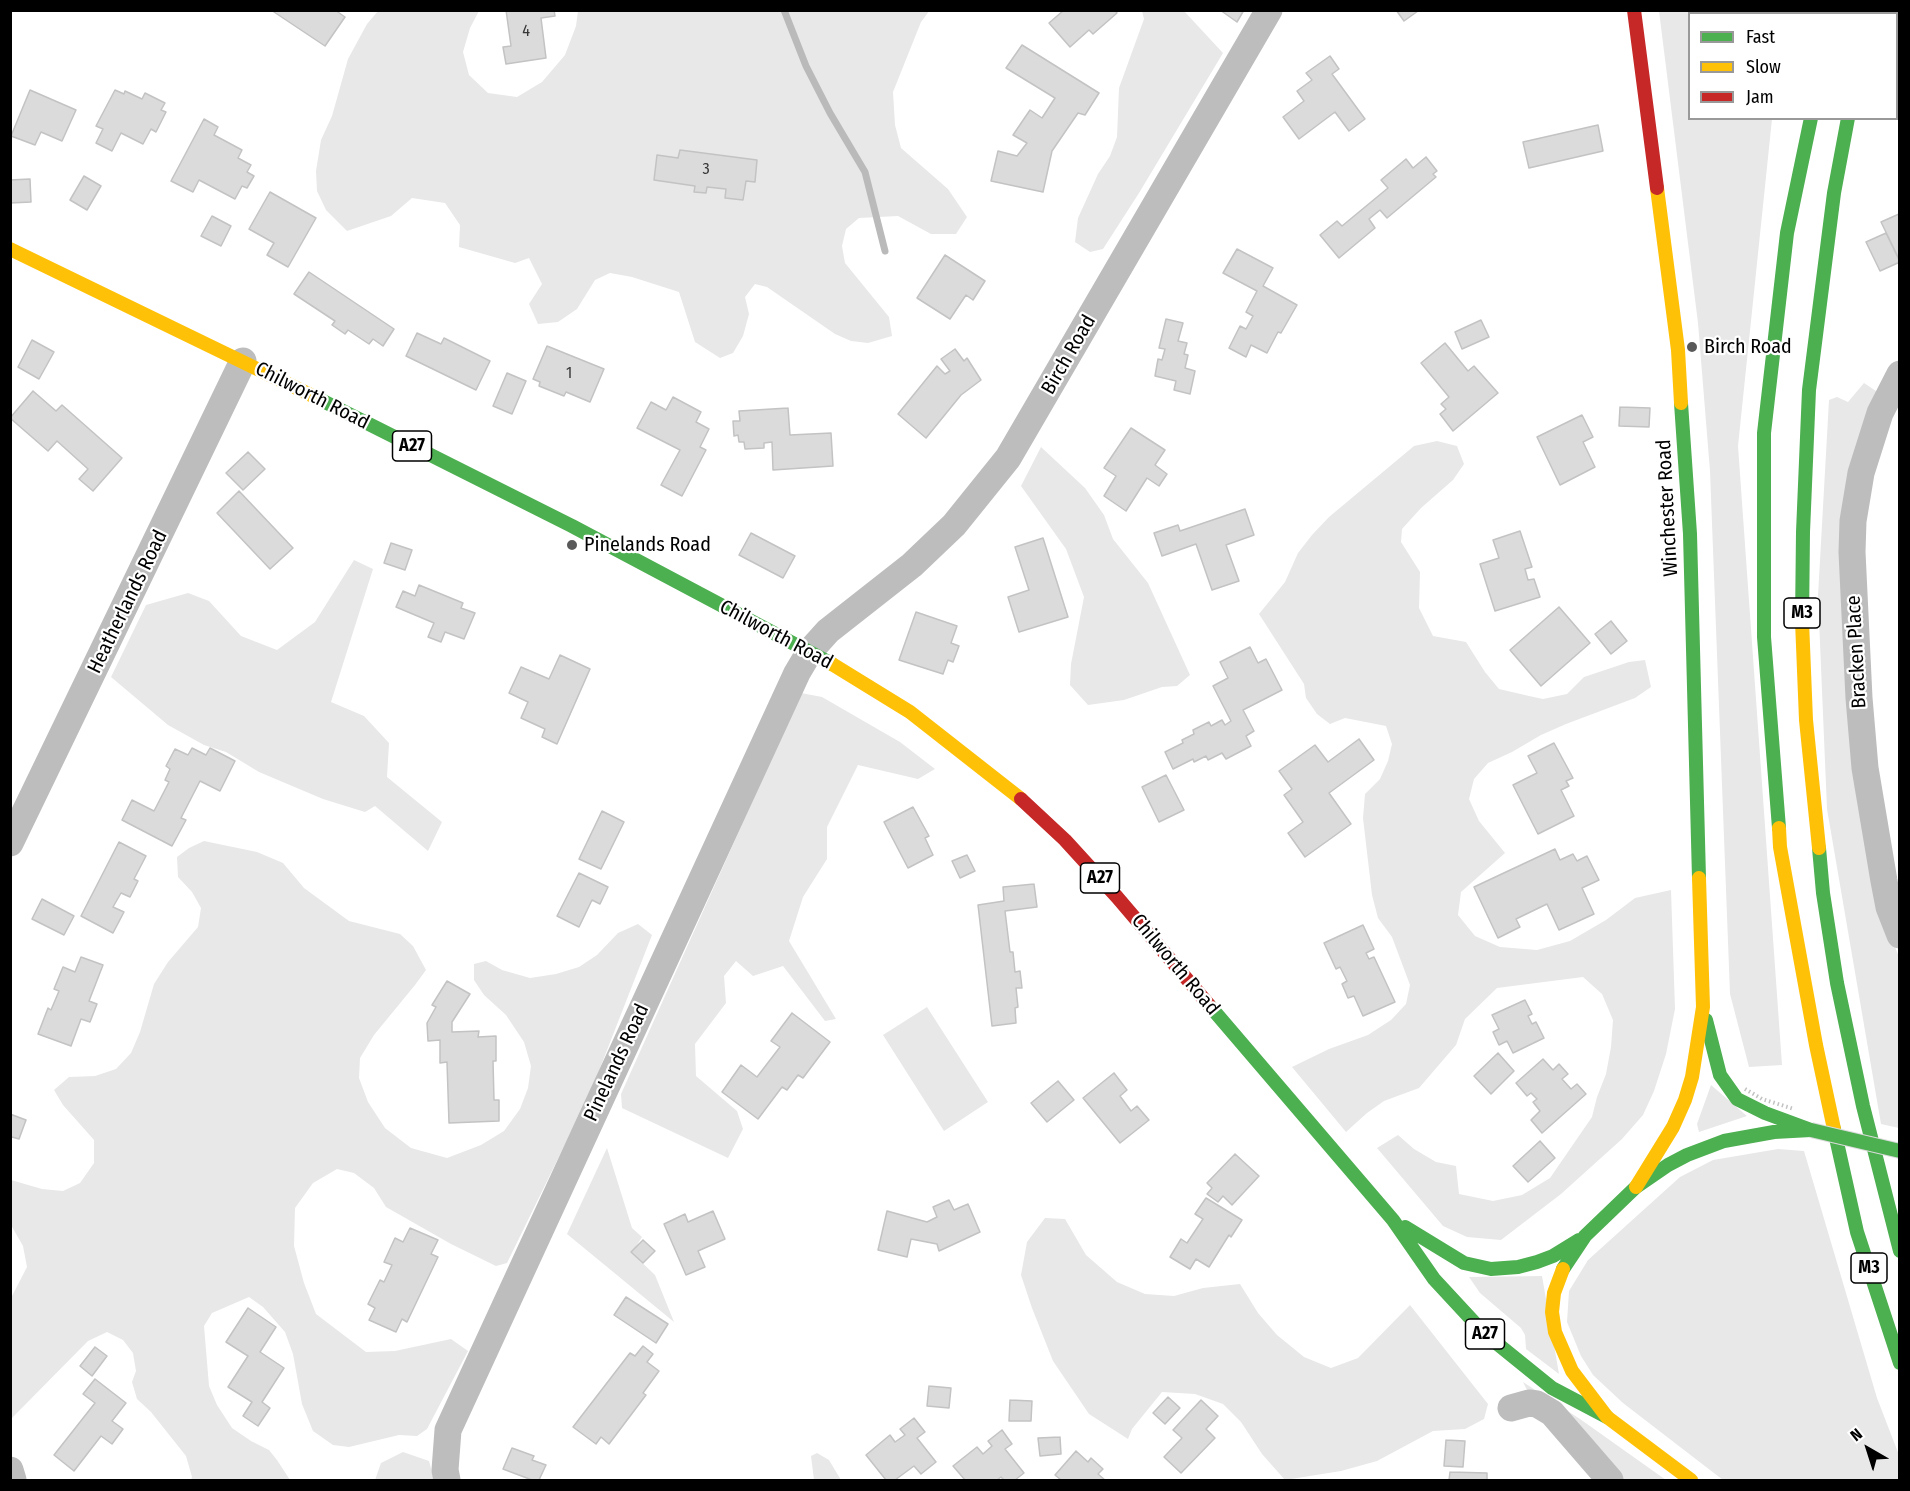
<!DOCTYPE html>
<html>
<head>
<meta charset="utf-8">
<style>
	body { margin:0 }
	#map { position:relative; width:1910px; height:1491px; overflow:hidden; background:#fff; font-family:"Fira Sans Condensed",sans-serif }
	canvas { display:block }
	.frame { position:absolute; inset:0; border:12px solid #000; pointer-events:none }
	.legend { position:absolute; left:1688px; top:12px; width:210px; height:108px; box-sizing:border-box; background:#fff; border:2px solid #999; margin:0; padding:8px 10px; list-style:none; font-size:18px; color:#000 }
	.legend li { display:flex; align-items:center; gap:12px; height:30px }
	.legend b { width:30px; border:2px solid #999 }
	.north { position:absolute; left:1838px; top:1419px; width:60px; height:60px; -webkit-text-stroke:4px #fff; paint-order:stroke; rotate:321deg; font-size:16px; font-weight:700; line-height:24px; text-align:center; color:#000 }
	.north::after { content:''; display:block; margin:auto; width:21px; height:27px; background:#000; clip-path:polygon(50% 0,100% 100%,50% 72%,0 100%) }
</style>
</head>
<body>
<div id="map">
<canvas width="1910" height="1491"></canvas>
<div class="frame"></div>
<ul class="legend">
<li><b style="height:8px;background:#4caf50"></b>Fast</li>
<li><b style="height:8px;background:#ffc107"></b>Slow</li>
<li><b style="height:8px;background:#c62828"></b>Jam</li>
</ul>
<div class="north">N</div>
</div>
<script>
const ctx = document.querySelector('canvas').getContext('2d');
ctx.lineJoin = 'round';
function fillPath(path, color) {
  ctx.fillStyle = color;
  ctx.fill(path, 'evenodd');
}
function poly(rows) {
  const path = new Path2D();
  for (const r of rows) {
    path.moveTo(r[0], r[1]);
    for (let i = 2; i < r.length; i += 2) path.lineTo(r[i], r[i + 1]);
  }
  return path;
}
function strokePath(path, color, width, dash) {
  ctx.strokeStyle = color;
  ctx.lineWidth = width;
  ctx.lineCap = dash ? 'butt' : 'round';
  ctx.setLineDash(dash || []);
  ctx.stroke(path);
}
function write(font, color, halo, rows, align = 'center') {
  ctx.font = font + ' "Fira Sans Condensed",sans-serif';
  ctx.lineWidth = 4.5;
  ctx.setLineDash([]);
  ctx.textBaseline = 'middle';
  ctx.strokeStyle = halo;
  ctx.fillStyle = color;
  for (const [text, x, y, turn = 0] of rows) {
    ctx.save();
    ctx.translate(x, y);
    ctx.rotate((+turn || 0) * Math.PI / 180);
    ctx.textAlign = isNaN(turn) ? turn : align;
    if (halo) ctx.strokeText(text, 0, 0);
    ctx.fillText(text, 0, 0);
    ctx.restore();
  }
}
const green = poly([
	[930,10,921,22,893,92,895,125,901,148,948,189,967,217,956,234,931,234,898,216,859,218,846,229,842,246,845,263,889,317,892,336,868,343,851,341,835,334,767,287,755,284,745,297,749,314,743,336,733,353,720,358,695,342,679,292,632,277,610,273,595,280,577,309,558,322,538,324,529,304,542,284,529,258,515,263,459,247,460,225,445,203,412,198,391,216,347,231,326,210,317,191,316,171,321,140,332,116,348,59,367,24,378,11,479,11,470,28,463,52,469,75,488,93,517,97,542,82,565,55,576,26,578,11],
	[1142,11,1184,11,1223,53,1139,193,1103,249,1090,252,1075,242,1078,218,1098,174,1110,156,1117,137,1119,88,1144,19],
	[1659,11,1798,11,1797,14,1690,14,1690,118,1772,119,1738,446,1782,1065,1749,1067,1730,994,1710,471,1698,323],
	[1864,383,1879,393,1857,459,1885,921,1899,957,1899,1128,1881,1124,1827,809,1818,596,1829,400,1837,397,1848,402],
	[1437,441,1457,446,1464,464,1453,480,1421,508,1402,529,1401,542,1420,572,1419,608,1433,636,1466,642,1485,672,1499,689,1529,696,1543,699,1567,694,1584,677,1629,662,1645,660,1651,687,1635,698,1566,724,1541,735,1512,752,1488,763,1474,779,1469,799,1479,821,1505,853,1461,892,1458,915,1475,936,1500,947,1537,950,1570,941,1606,920,1635,898,1671,890,1675,1009,1666,1054,1654,1091,1643,1115,1622,1139,1561,1194,1501,1240,1467,1237,1443,1226,1377,1148,1398,1135,1414,1149,1436,1162,1456,1166,1459,1194,1493,1201,1522,1195,1550,1178,1592,1117,1597,1097,1606,1074,1611,1047,1613,1020,1602,994,1583,977,1497,988,1465,1019,1456,1045,1419,1088,1384,1101,1367,1113,1346,1132,1292,1067,1329,1049,1368,1035,1391,1020,1406,1004,1410,985,1392,937,1378,918,1372,895,1363,818,1365,794,1380,779,1388,761,1392,744,1386,726,1345,718,1330,724,1317,714,1306,698,1304,684,1259,614,1285,582,1298,553,1312,535,1329,517,1414,446],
	[1041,447,1085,488,1104,515,1113,539,1148,583,1190,675,1177,686,1162,687,1124,700,1088,705,1070,685,1071,664,1084,597,1066,549,1021,486],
	[354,560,373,569,331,702,364,716,389,743,387,777,442,822,428,851,375,806,365,812,323,799,259,772,226,752,204,745,168,725,111,677,146,605,188,593,209,601,241,636,277,650,315,622],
	[801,693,822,697,900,742,935,769,918,779,858,765,827,827,827,859,803,897,789,941,836,1019,825,1021,783,966,753,976,736,961,724,976,726,1003,695,1044,696,1076,737,1111,743,1129,728,1158,622,1108,621,1094],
	[204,841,257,852,283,863,304,888,349,921,400,934,413,946,426,970,415,985,374,1035,360,1058,359,1078,368,1102,385,1128,411,1148,447,1158,481,1145,504,1131,520,1109,528,1088,531,1066,524,1042,506,1015,484,995,474,980,474,964,486,961,502,970,530,978,556,974,579,967,597,955,618,933,638,924,652,935,591,1091,507,1263,496,1266,451,1244,386,1207,374,1188,354,1173,337,1169,313,1183,295,1208,294,1246,304,1283,316,1314,366,1352,395,1351,451,1339,468,1351,427,1429,417,1436,399,1435,349,1447,333,1445,313,1431,302,1404,293,1354,285,1332,263,1307,249,1297,212,1313,204,1326,209,1386,217,1405,232,1428,251,1441,269,1450,277,1460,290,1480,191,1480,192,1477,186,1456,151,1412,137,1399,132,1382,136,1371,133,1353,123,1340,107,1332,88,1341,11,1419,11,1298,27,1267,23,1246,11,1225,11,1180,42,1189,63,1191,80,1183,94,1163,94,1140,63,1105,54,1090,69,1077,95,1076,116,1069,131,1053,140,1032,154,984,168,962,198,927,201,908,192,892,178,877,177,857,189,848],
	[927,1007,988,1102,944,1131,883,1035],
	[1711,1085,1747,1116,1699,1132,1697,1124],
	[607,1148,632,1228,642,1237,632,1253,655,1275,674,1322,567,1234],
	[1778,1149,1804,1151,1877,1398,1899,1455,1899,1480,1723,1480,1623,1403,1593,1375,1581,1356,1567,1322,1569,1291,1588,1260,1680,1177,1713,1160],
	[1045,1218,1065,1219,1086,1255,1117,1282,1145,1294,1174,1296,1203,1288,1240,1284,1258,1313,1277,1335,1304,1357,1331,1368,1358,1358,1410,1305,1488,1404,1484,1419,1465,1429,1433,1431,1377,1461,1341,1471,1285,1480,1262,1454,1241,1422,1223,1404,1195,1394,1162,1392,1132,1429,1128,1439,1089,1414,1053,1361,1032,1308,1021,1275,1027,1242],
	[1542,1276,1559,1374,1526,1349,1525,1335,1521,1328,1480,1293,1469,1277],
	[1523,1382,1580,1419,1666,1480,1624,1480,1576,1423,1527,1390],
	[403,1452,429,1461,434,1480,375,1480,381,1463],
	[817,1453,829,1460,841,1480,814,1480,811,1456]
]);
const stream = poly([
	[784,10,806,66,830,113,865,172,885,251]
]);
const building = poly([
	[271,10,335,10,345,17,325,46,271,10],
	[506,10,554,10,555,16,541,18,546,58,506,64,503,47,511,46,506,10],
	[1064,10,1115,10,1117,13,1093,34,1089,30,1070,47,1049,23,1064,10],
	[1220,10,1244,10,1237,22,1220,10],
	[1396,10,1418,10,1418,11,1404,21,1396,10],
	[1022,45,1099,93,1085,115,1078,113,1052,151,1043,192,991,181,998,151,1017,156,1027,143,1013,135,1030,110,1042,118,1055,98,1006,68,1022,45],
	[1330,56,1339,69,1332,74,1365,119,1349,131,1335,112,1299,139,1283,117,1304,101,1297,91,1312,80,1306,73,1330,56],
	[30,90,76,110,62,141,41,132,35,145,11,136,30,90],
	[115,90,124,94,125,91,142,99,145,93,165,103,161,110,166,112,156,132,151,129,143,144,121,133,112,151,96,143,103,129,96,126,115,90],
	[204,119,218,127,214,135,242,150,238,158,251,165,247,172,254,176,247,188,242,186,235,199,199,180,193,192,171,181,204,119],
	[1598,125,1603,151,1529,168,1523,142,1598,125],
	[680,150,757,160,755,182,746,181,743,200,725,198,726,189,707,187,706,193,694,192,695,186,654,180,657,155,678,158,680,150],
	[1426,157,1437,171,1433,174,1436,177,1387,218,1380,210,1369,219,1375,228,1339,258,1320,235,1337,221,1342,226,1388,188,1381,180,1406,159,1413,168,1426,157],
	[84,176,101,186,87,210,70,200,84,176],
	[30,179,31,202,10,203,10,180,30,179],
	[270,192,316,218,288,267,267,255,274,243,249,229,270,192],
	[1899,214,1900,215,1900,261,1881,222,1899,214],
	[212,216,231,226,221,246,201,236,212,216],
	[1886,233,1900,262,1880,271,1866,242,1886,233],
	[1237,249,1273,268,1263,286,1297,305,1281,333,1278,332,1267,353,1251,345,1246,357,1229,348,1240,326,1246,329,1253,316,1246,312,1257,291,1223,273,1237,249],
	[945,255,985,281,973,300,966,295,950,319,917,298,945,255],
	[309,272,394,329,383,346,373,339,369,344,348,330,345,334,332,325,335,321,294,294,309,272],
	[1166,319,1183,323,1178,341,1187,343,1184,354,1188,355,1185,368,1195,371,1190,394,1174,390,1176,381,1155,376,1158,359,1162,360,1165,349,1159,348,1166,319],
	[1481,320,1489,337,1462,349,1455,332,1481,320],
	[417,333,441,344,444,338,490,361,476,390,406,356,417,333],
	[32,340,54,352,39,379,18,367,32,340],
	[1445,343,1468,371,1474,366,1498,393,1453,431,1440,414,1446,409,1441,404,1449,397,1421,363,1445,343],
	[547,346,604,369,590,402,566,392,564,396,539,386,540,382,533,379,547,346],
	[955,349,964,361,967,358,981,380,961,395,926,438,898,414,937,366,945,374,950,371,941,359,955,349],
	[507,373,526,381,512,414,493,406,507,373],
	[33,391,56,411,62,405,122,458,93,491,79,479,88,469,57,441,48,451,10,418,33,391],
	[673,397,701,412,696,422,709,429,700,447,706,450,682,496,661,485,680,450,637,428,651,402,666,410,673,397],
	[1620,407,1650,408,1649,427,1619,426,1620,407],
	[788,408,790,435,831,433,833,466,773,470,772,442,764,443,764,448,745,449,744,442,739,442,738,435,734,436,733,421,740,421,739,411,788,408],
	[1582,415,1593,437,1583,442,1595,467,1560,485,1537,437,1582,415],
	[1131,428,1165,450,1155,465,1167,474,1159,486,1147,478,1126,511,1104,496,1116,476,1104,468,1131,428],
	[248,452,265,469,243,490,226,473,248,452],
	[239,491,293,548,270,569,217,513,239,491],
	[1245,509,1254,535,1226,545,1239,581,1212,590,1196,544,1162,556,1154,533,1178,525,1180,531,1245,509],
	[1520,531,1532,567,1525,569,1528,580,1534,579,1540,597,1495,611,1480,564,1499,558,1493,540,1520,531],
	[751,533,795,556,783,578,739,555,751,533],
	[1043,538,1068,617,1019,632,1008,597,1029,590,1015,547,1043,538],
	[391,543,412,550,405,570,384,563,391,543],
	[419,585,463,603,461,608,475,613,464,639,445,632,441,642,428,637,434,623,396,607,403,591,415,596,419,585],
	[1559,607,1590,643,1541,686,1510,650,1559,607],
	[916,612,957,626,951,643,959,646,953,662,948,660,943,674,899,660,916,612],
	[1611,621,1627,641,1611,654,1595,634,1611,621],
	[1250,647,1258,663,1266,659,1282,690,1243,710,1254,731,1246,736,1251,746,1226,759,1222,753,1208,760,1206,756,1194,762,1193,759,1173,769,1165,752,1183,743,1182,740,1194,734,1193,730,1209,722,1211,726,1222,720,1225,725,1231,721,1213,686,1228,678,1220,662,1250,647],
	[560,655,590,669,557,744,542,737,545,729,521,718,528,702,509,693,521,667,549,679,560,655],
	[1359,739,1374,760,1329,793,1351,824,1305,857,1288,833,1303,822,1284,795,1292,789,1279,771,1315,745,1328,762,1359,739],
	[1554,743,1573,778,1566,781,1569,786,1561,790,1574,816,1538,834,1513,785,1537,773,1528,756,1554,743],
	[192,748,206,755,210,748,235,761,220,791,200,781,181,818,186,820,172,846,122,820,132,800,154,811,169,782,165,780,170,769,166,766,175,749,188,755,192,748],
	[1166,775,1184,810,1159,822,1142,787,1166,775],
	[913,807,929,836,925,838,933,855,908,868,884,822,913,807],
	[602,811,624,822,601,869,579,859,602,811],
	[119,842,146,856,134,879,138,881,130,897,121,893,113,907,124,912,113,933,81,916,119,842],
	[1555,849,1560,860,1573,854,1577,861,1587,856,1599,880,1582,888,1594,914,1559,930,1547,904,1516,919,1520,927,1498,938,1474,887,1555,849],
	[967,855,975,871,960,878,952,861,967,855],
	[579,873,608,887,600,904,592,900,579,927,557,916,579,873],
	[1034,884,1037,907,1005,911,1010,952,1013,952,1015,972,1020,971,1022,988,1016,988,1018,1007,1015,1008,1016,1023,992,1026,978,905,1004,901,1003,887,1034,884],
	[42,899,74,916,64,935,32,919,42,899],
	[1363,925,1374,949,1366,953,1369,959,1374,957,1395,1002,1363,1016,1354,996,1348,998,1342,984,1347,981,1340,967,1336,969,1324,943,1363,925],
	[81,957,103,965,89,1001,97,1004,90,1022,81,1019,71,1046,38,1034,48,1008,51,1010,59,991,54,989,63,967,75,972,81,957],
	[447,981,470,994,452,1022,452,1032,479,1031,478,1037,496,1036,496,1061,493,1061,494,1100,499,1100,499,1121,449,1123,447,1062,440,1063,440,1040,428,1041,427,1023,436,1007,432,1005,447,981],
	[1525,1000,1532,1014,1528,1016,1532,1024,1536,1022,1544,1038,1513,1053,1507,1041,1499,1045,1493,1032,1499,1029,1492,1015,1525,1000],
	[792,1013,830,1042,803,1078,798,1075,787,1090,782,1087,758,1119,722,1092,741,1065,757,1077,780,1047,771,1041,792,1013],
	[1498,1053,1514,1071,1491,1094,1474,1076,1498,1053],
	[1543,1059,1553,1070,1559,1064,1568,1074,1562,1079,1571,1089,1577,1084,1586,1094,1542,1133,1531,1120,1540,1111,1533,1102,1537,1099,1531,1093,1527,1096,1516,1083,1543,1059],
	[1114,1073,1127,1090,1120,1096,1131,1111,1137,1106,1149,1120,1120,1143,1083,1098,1114,1073],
	[1058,1081,1074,1100,1047,1122,1031,1103,1058,1081],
	[10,1114,26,1120,19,1139,12,1137,10,1140,10,1114],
	[1540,1141,1555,1158,1528,1182,1513,1166,1540,1141],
	[1235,1154,1259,1176,1232,1205,1223,1196,1218,1202,1207,1194,1212,1188,1207,1183,1235,1154],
	[1206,1198,1242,1220,1231,1237,1229,1235,1209,1267,1196,1259,1190,1269,1170,1257,1181,1239,1187,1243,1203,1219,1195,1214,1206,1198],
	[949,1200,954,1210,968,1204,980,1232,939,1251,937,1244,911,1239,907,1257,878,1250,887,1211,927,1222,937,1217,933,1207,949,1200],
	[713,1211,725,1239,698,1251,705,1267,686,1275,664,1224,685,1214,688,1222,713,1211],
	[410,1228,438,1240,431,1254,438,1257,407,1322,402,1319,396,1332,369,1320,375,1308,368,1304,380,1280,384,1282,392,1265,384,1262,395,1238,403,1242,410,1228],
	[643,1240,655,1251,643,1263,631,1252,643,1240],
	[626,1297,668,1324,656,1343,614,1315,626,1297],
	[248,1308,276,1327,260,1352,284,1368,262,1402,270,1408,258,1426,243,1416,252,1402,228,1387,248,1356,226,1342,248,1308],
	[643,1346,653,1354,647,1362,659,1371,643,1393,646,1395,609,1444,601,1437,596,1444,573,1427,630,1353,635,1356,643,1346],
	[95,1347,107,1356,92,1376,80,1366,95,1347],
	[95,1379,126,1403,112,1421,123,1429,112,1444,101,1436,74,1471,54,1455,95,1403,83,1394,95,1379],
	[929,1386,951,1388,949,1408,927,1406,929,1386],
	[1168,1397,1180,1408,1165,1424,1153,1413,1168,1397],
	[1010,1400,1032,1401,1031,1421,1009,1421,1010,1400],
	[1201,1400,1218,1416,1206,1429,1215,1438,1181,1473,1164,1457,1182,1438,1173,1430,1201,1400],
	[914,1418,925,1432,917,1438,936,1462,921,1474,914,1466,895,1480,886,1480,866,1455,890,1435,895,1442,905,1435,900,1429,914,1418],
	[1002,1430,1012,1444,1005,1449,1024,1473,1015,1480,1004,1480,1001,1477,997,1480,965,1480,953,1466,977,1447,983,1454,992,1446,988,1441,1002,1430],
	[1060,1437,1061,1454,1040,1456,1038,1438,1060,1437],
	[1446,1440,1465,1441,1463,1467,1444,1466,1446,1440],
	[512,1448,534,1456,532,1460,546,1465,539,1480,532,1480,503,1469,512,1448],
	[1076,1451,1088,1462,1091,1458,1103,1469,1098,1474,1105,1480,1061,1480,1055,1475,1076,1451],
	[1450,1472,1487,1473,1487,1480,1449,1480,1450,1472]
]);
const street = poly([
	[1900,374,1880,413,1861,473,1853,521,1852,552,1859,698,1865,768,1884,881,1889,907,1900,935],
	[10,843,243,361],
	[1511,1408,1529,1403,1537,1404,1552,1413,1610,1480],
	[10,1470,13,1480],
	[447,1480,445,1470,448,1430,797,673,810,651,828,631,912,565,954,525,1008,458,1269,10]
]);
const fast = poly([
	[1833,10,1833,14],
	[1871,14,1872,10],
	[317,398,572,526,832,664],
	[1681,403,1690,534,1699,878],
	[1802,621,1803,532,1809,390,1834,193,1848,118],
	[1779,828,1764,637,1764,433,1787,233,1811,118],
	[1819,848,1823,893,1837,983,1863,1106,1900,1251],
	[1209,1005,1393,1220,1434,1279,1484,1333,1552,1388,1607,1417],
	[1706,1020,1720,1075,1737,1099,1765,1113,1811,1130],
	[1834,1129,1857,1232,1900,1363],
	[1405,1227,1464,1263,1491,1269,1518,1267,1537,1262,1553,1256,1579,1240],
	[1563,1269,1585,1236,1636,1187,1668,1165,1687,1155,1724,1141,1774,1132,1811,1130]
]);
const slow = poly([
	[1657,188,1678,350,1681,403],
	[10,249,317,398],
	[1802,621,1806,720,1819,848],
	[832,664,910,712,1021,799],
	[1779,828,1780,847,1816,1045,1834,1129],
	[1636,1187,1673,1127,1685,1100,1692,1077,1703,1007,1699,878],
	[1563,1269,1554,1293,1552,1312,1555,1332,1572,1371,1607,1417,1691,1480]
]);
const jam = poly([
	[1634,10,1657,188],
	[1021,799,1065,840,1117,897,1209,1005]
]);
const pathBridge = poly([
	[1745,1089,1762,1099,1794,1109]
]);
const fastBridge = poly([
	[1811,1130,1900,1151]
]);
const markers = [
	[1692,347,6,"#595959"],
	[572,545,6,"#595959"]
];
const numberNames = [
	["4",526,32],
	["3",706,170],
	["1",569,374]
];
const shields = [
	[412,446,39],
	[1802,613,36],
	[1100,878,39],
	[1869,1268,36],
	[1485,1334,39]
];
const shieldNames = [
	["A27",412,446],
	["M3",1802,613],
	["A27",1100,878],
	["M3",1869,1268],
	["A27",1485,1334]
];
const poiNames = [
	["Birch Road",1704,347],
	["Pinelands Road",584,545]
];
const streetNames = [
	["Birch Road",1069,355,-60],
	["Chilworth Road",312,396,27],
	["Winchester Road",1668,508,-93],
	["Heatherlands Road",128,602,-64],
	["Chilworth Road",776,635,28],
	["Bracken Place",1857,652,-93],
	["Chilworth Road",1175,965,50],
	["Pinelands Road",617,1063,-65]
];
fillPath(green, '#e8e8e8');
strokePath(stream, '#bababa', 7);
fillPath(building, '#dbdbdb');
strokePath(building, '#c3c3c3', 1.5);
strokePath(street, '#bdbdbd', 27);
strokePath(fast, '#4caf50', 14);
strokePath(slow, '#ffc107', 14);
strokePath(jam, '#c62828', 14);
strokePath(fastBridge, '#dbdbdb', 16, []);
strokePath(pathBridge, '#c2c2c2', 4, [1.5, 3]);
strokePath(fastBridge, '#4caf50', 14);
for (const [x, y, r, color] of markers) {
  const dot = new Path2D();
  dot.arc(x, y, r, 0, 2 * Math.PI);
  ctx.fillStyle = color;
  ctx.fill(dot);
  strokePath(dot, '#fff', 2);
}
write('16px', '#373737', null, numberNames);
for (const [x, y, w] of shields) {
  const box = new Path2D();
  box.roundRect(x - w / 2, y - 15, w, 30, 4.5);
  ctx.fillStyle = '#fff';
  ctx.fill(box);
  strokePath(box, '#000', 1.5);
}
write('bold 18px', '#000', null, shieldNames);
write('20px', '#000', '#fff', poiNames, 'left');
write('20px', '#000', '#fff', streetNames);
</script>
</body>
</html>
